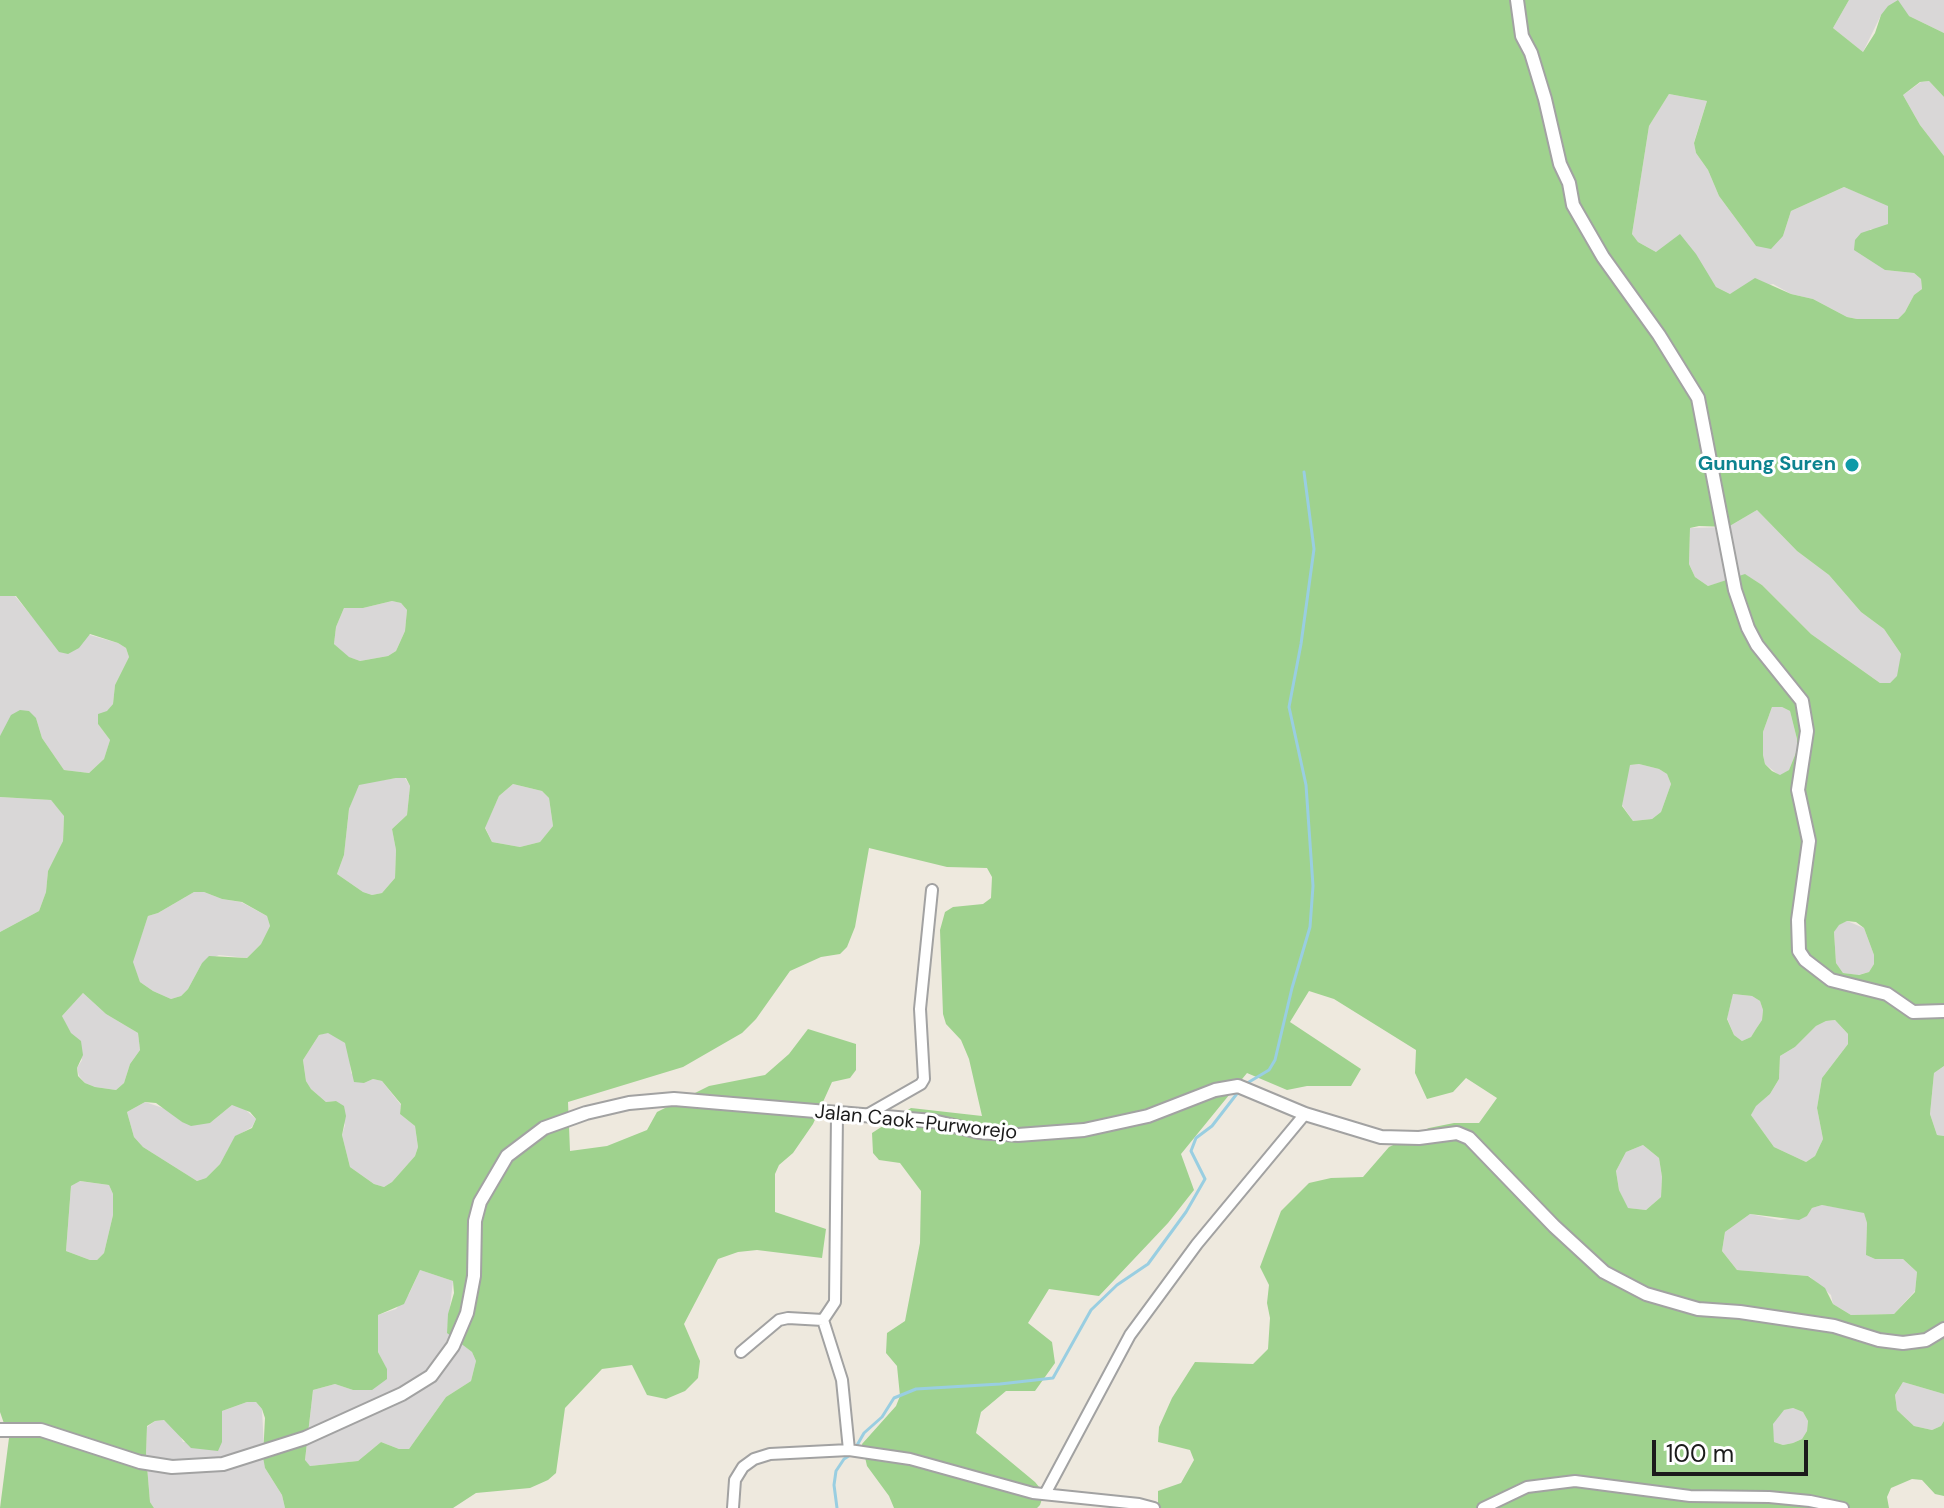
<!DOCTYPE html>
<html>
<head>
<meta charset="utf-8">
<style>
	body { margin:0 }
	#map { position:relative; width:1944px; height:1508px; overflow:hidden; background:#eee9de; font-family:"DM Sans",sans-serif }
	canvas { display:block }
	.scale { position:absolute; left:1652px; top:1440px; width:156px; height:36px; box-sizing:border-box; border:4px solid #1b1b1b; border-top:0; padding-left:10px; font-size:24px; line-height:28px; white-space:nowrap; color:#1b1b1b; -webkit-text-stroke:6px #fff; paint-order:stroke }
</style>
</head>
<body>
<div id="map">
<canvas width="1944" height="1508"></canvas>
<div class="scale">100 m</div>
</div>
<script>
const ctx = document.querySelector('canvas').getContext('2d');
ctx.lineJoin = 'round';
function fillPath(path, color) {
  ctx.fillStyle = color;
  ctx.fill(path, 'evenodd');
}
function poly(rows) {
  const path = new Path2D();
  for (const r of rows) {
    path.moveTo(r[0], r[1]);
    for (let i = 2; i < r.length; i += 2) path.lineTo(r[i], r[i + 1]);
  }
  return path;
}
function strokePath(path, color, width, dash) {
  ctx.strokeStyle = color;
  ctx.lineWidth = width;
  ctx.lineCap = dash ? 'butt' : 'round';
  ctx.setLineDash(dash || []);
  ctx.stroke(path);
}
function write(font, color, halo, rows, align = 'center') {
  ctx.font = font + ' "DM Sans",sans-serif';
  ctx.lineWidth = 6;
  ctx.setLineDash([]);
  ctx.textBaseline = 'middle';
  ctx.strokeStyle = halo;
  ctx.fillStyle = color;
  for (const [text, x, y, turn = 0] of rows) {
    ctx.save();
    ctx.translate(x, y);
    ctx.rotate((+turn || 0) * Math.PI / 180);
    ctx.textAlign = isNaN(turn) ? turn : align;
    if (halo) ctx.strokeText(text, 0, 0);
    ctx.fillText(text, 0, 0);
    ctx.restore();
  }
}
const residential = poly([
	[1849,0,1944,0,1944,33,1909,16,1881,15,1863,52,1833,28],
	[1929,81,1944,97,1944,156,1920,125,1903,95,1921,82],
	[1669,94,1707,101,1694,142,1696,153,1708,170,1719,196,1756,246,1783,236,1791,211,1844,187,1888,205,1888,224,1879,229,1870,229,1885,270,1914,273,1921,279,1922,289,1914,295,1905,312,1898,319,1857,319,1847,317,1813,299,1791,294,1773,284,1730,294,1716,287,1705,271,1656,252,1638,242,1632,234,1649,126],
	[1757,510,1797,551,1829,575,1861,612,1884,629,1901,654,1898,676,1890,683,1880,683,1811,634,1762,585,1746,575,1708,586,1695,577,1689,564,1690,528,1728,527],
	[0,596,15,596,34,619,118,643,126,648,129,657,115,685,113,704,98,724,110,740,107,750,104,759,89,773,64,770,42,738,36,718,0,736],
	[392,601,401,603,407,610,405,631,396,651,388,656,360,661,348,657,334,644,336,627,344,608,363,608],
	[1772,707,1782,707,1790,711,1797,739,1797,750,1789,770,1780,776,1765,764,1763,755,1763,732],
	[1639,764,1659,769,1667,774,1671,784,1661,812,1652,819,1633,821,1622,805,1629,765],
	[396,778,405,778,410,786,407,815,392,829,396,850,395,878,382,893,372,895,363,892,337,874,344,855,349,809,358,784],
	[513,784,542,791,549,798,553,826,540,842,520,847,492,842,485,827,499,796],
	[0,797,51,800,64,815,63,841,48,871,46,892,39,911,0,932],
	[194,892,204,892,222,899,241,902,267,916,270,926,261,944,247,958,219,955,202,963,188,989,181,996,171,999,153,991,140,982,132,962,148,916,158,913],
	[1847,921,1864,928,1874,955,1874,964,1869,972,1858,975,1843,973,1836,963,1834,932,1838,925],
	[83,993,106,1014,138,1033,140,1050,130,1064,124,1083,116,1090,95,1087,85,1083,79,1076,77,1068,82,1060,62,1016],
	[1733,994,1752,996,1760,1001,1763,1010,1762,1020,1751,1037,1742,1041,1734,1035,1727,1018],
	[1835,1020,1848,1034,1848,1044,1822,1078,1817,1108,1823,1139,1815,1156,1806,1162,1774,1147,1751,1115,1755,1106,1770,1094,1779,1079,1780,1056,1795,1047,1816,1026,1826,1021],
	[328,1032,345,1043,349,1052,351,1073,364,1083,373,1079,382,1081,401,1105,400,1114,415,1126,418,1147,415,1156,392,1182,384,1187,374,1184,350,1167,342,1135,345,1125,336,1101,326,1102,311,1089,306,1081,303,1060,319,1035],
	[1944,1066,1944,1136,1937,1135,1930,1114,1934,1073],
	[145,1102,166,1109,182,1122,210,1123,232,1105,241,1106,256,1119,252,1127,235,1137,220,1164,206,1178,197,1181,143,1147,134,1137,127,1112],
	[1643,1145,1659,1158,1662,1177,1661,1197,1646,1210,1627,1208,1619,1190,1616,1171,1626,1152],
	[79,1181,109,1185,113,1194,113,1215,104,1253,97,1260,90,1260,66,1251,71,1186],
	[1822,1205,1864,1212,1867,1223,1866,1255,1875,1259,1903,1259,1917,1272,1915,1291,1894,1314,1851,1315,1833,1304,1831,1295,1809,1276,1737,1270,1722,1251,1725,1232,1750,1214,1780,1220,1807,1216,1812,1208],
	[420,1270,453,1281,447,1332,472,1352,476,1361,471,1381,446,1397,409,1449,399,1449,381,1442,358,1461,310,1466,305,1461,313,1390,335,1384,353,1390,387,1370,378,1352,378,1315,396,1309,409,1294],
	[1903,1382,1944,1394,1944,1421,1941,1426,1932,1430,1914,1426,1897,1410,1895,1395],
	[247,1402,256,1402,262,1409,265,1468,282,1495,285,1508,154,1508,150,1502,146,1454,147,1427,155,1421,164,1420,179,1433,183,1442,222,1442,222,1411],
	[1793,1408,1803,1412,1808,1421,1807,1431,1802,1439,1793,1443,1783,1445,1774,1442,1772,1424,1783,1410]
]);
const forest = poly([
	[0,0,1849,0,1833,28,1863,52,1875,33,1881,15,1888,6,1898,0,1909,16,1944,33,1944,97,1929,81,1920,82,1903,95,1920,125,1944,156,1944,1066,1934,1073,1930,1114,1937,1135,1944,1136,1944,1394,1903,1382,1895,1395,1897,1410,1914,1426,1932,1430,1941,1426,1944,1421,1944,1496,1935,1494,1922,1480,1912,1479,1891,1488,1887,1497,1889,1508,1158,1508,1158,1491,1181,1483,1194,1460,1190,1450,1158,1442,1159,1427,1172,1398,1195,1362,1253,1364,1268,1349,1270,1318,1267,1303,1269,1285,1260,1267,1281,1211,1309,1183,1331,1178,1363,1177,1389,1147,1429,1128,1454,1123,1479,1123,1497,1098,1466,1078,1453,1092,1427,1099,1415,1073,1416,1050,1334,999,1309,991,1290,1022,1361,1069,1351,1086,1307,1086,1287,1090,1247,1073,1181,1154,1194,1190,1168,1223,1099,1296,1049,1289,1028,1323,1052,1342,1055,1363,1035,1391,1006,1391,981,1412,976,1433,1035,1482,1044,1493,1040,1505,1037,1508,894,1508,889,1496,867,1466,862,1444,896,1406,900,1396,897,1366,886,1353,887,1333,905,1321,920,1243,921,1191,900,1163,879,1160,873,1153,872,1133,911,1108,982,1116,969,1059,961,1040,946,1024,943,1014,940,930,945,912,953,907,983,904,991,898,992,877,987,868,947,867,869,848,855,927,847,947,840,954,821,957,790,971,756,1019,742,1033,683,1067,568,1102,570,1151,607,1146,647,1130,657,1112,709,1086,765,1075,789,1054,808,1029,856,1044,856,1070,850,1078,832,1082,813,1124,793,1153,779,1165,775,1174,775,1212,826,1229,822,1258,757,1250,738,1252,718,1259,684,1324,700,1361,698,1378,685,1391,666,1399,647,1395,632,1365,602,1369,565,1408,556,1473,548,1480,530,1488,476,1493,453,1508,285,1508,282,1495,265,1468,263,1457,265,1418,262,1409,256,1402,247,1402,222,1411,222,1442,218,1451,191,1448,164,1420,155,1421,147,1426,146,1454,150,1502,154,1508,0,1508,9,1438,0,1412,0,932,39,911,46,892,48,871,63,841,64,816,51,800,0,797,0,736,11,715,20,710,29,711,36,718,42,738,64,770,89,773,104,759,110,740,98,724,98,714,107,711,113,704,115,685,129,657,126,648,118,643,90,634,79,648,68,654,59,652,16,596,0,596],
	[1669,94,1707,101,1694,143,1696,153,1708,170,1719,196,1756,246,1771,249,1783,236,1791,211,1844,187,1888,206,1888,224,1861,233,1855,240,1854,250,1885,270,1914,273,1921,279,1922,289,1914,295,1905,312,1898,319,1857,319,1847,317,1813,299,1791,294,1755,278,1730,294,1716,287,1696,254,1680,234,1656,252,1638,242,1632,234,1649,126],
	[1757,510,1797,551,1829,575,1861,612,1884,629,1901,654,1897,676,1890,683,1880,683,1811,634,1762,585,1745,574,1708,586,1695,577,1689,564,1690,528,1699,526,1728,527],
	[392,601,401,603,407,610,405,631,396,651,388,656,360,661,349,657,334,644,336,627,344,608,363,608],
	[1772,707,1782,707,1790,711,1797,739,1797,750,1789,770,1780,775,1772,771,1765,764,1763,755,1763,732],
	[1639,764,1659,769,1667,774,1671,784,1661,812,1652,819,1633,821,1622,806,1630,765],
	[396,778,406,778,410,786,407,815,392,829,396,850,395,878,382,893,372,895,363,892,337,874,344,855,349,809,359,785],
	[513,784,542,791,549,798,553,826,540,842,520,847,492,842,485,828,499,796],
	[194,892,204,892,222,899,242,902,267,916,270,926,261,944,247,958,209,956,202,963,188,989,181,996,171,999,153,991,140,982,133,962,148,916,158,913],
	[1847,921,1856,922,1864,928,1874,955,1874,964,1869,972,1859,975,1843,973,1836,963,1834,932,1839,925],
	[83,993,106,1014,138,1033,140,1050,130,1064,124,1083,116,1090,95,1087,85,1083,78,1076,77,1068,83,1055,81,1041,71,1033,62,1016],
	[1733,994,1752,996,1760,1001,1763,1010,1762,1020,1756,1029,1751,1037,1742,1041,1734,1035,1727,1019],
	[1835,1020,1848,1034,1848,1044,1822,1078,1817,1108,1823,1139,1815,1156,1806,1162,1774,1147,1751,1115,1756,1106,1770,1094,1779,1079,1780,1056,1795,1047,1816,1026,1826,1021],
	[328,1033,345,1043,354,1082,364,1083,373,1079,382,1081,401,1104,400,1114,415,1126,418,1147,415,1156,392,1182,384,1187,374,1184,350,1167,342,1135,346,1116,344,1106,336,1101,326,1102,311,1089,306,1081,303,1060,319,1035],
	[145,1102,156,1103,182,1122,191,1126,210,1123,232,1105,250,1112,256,1119,252,1128,235,1136,220,1164,206,1178,197,1181,143,1147,134,1137,127,1112],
	[1643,1145,1659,1158,1662,1177,1661,1197,1646,1210,1628,1208,1619,1190,1616,1171,1626,1152],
	[80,1181,109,1185,113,1194,113,1215,104,1253,97,1260,90,1260,66,1251,71,1186],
	[1822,1205,1864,1213,1867,1223,1866,1255,1875,1259,1903,1259,1917,1272,1915,1292,1894,1314,1851,1315,1833,1304,1825,1288,1808,1276,1737,1270,1722,1251,1725,1232,1750,1214,1799,1220,1807,1216,1812,1208],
	[420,1270,453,1281,454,1293,448,1314,447,1333,472,1352,476,1361,471,1381,446,1397,409,1449,399,1449,381,1442,358,1461,310,1466,305,1460,313,1390,335,1384,353,1390,372,1390,387,1379,387,1369,378,1352,378,1315,404,1304],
	[1793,1408,1803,1412,1808,1421,1807,1431,1802,1439,1793,1443,1783,1445,1774,1442,1773,1424,1784,1410]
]);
const stream = poly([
	[1244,1085,1269,1070,1275,1060,1292,988,1310,927,1313,886,1306,785,1289,707,1301,644,1314,549,1304,472],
	[856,1447,864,1433,882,1417,894,1398,916,1389,1000,1384,1053,1378,1091,1310,1117,1285,1148,1264,1186,1212,1205,1179,1191,1151,1196,1138,1212,1126,1239,1091],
	[837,1508,834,1485,836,1471,844,1459,852,1454]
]);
const minor = poly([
	[865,1116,921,1084,924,1079,920,1009,932,890],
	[823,1320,842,1380,849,1450],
	[741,1352,779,1320,788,1318,823,1320,835,1302,837,1114],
	[1045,1494,1130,1335,1197,1244,1305,1114],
	[733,1508,735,1480,743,1467,754,1459,770,1454,849,1450,910,1459,1033,1493,1139,1504,1154,1508],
	[1483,1508,1527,1487,1575,1481,1690,1496,1769,1497,1810,1501,1843,1508]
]);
const tertiary = poly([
	[1517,0,1522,36,1531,53,1545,99,1560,164,1569,183,1573,205,1603,257,1659,335,1698,398,1735,590,1748,628,1757,645,1802,701,1807,731,1798,790,1809,841,1798,920,1799,951,1805,960,1831,980,1887,994,1913,1012,1944,1011],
	[0,1430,41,1430,140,1462,172,1467,223,1464,305,1438,402,1394,431,1376,453,1346,467,1313,474,1276,475,1221,480,1202,507,1156,544,1128,586,1113,629,1103,674,1099,933,1121,979,1132,1018,1135,1084,1130,1148,1116,1215,1090,1238,1086,1305,1114,1381,1137,1419,1138,1457,1133,1469,1138,1554,1226,1604,1272,1646,1294,1698,1309,1740,1312,1834,1326,1879,1340,1903,1343,1926,1340,1944,1329]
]);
const markers = [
	[1852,465,8,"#0f9aa8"]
];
const cultureNames = [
	["Gunung Suren",1836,465]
];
const streetNames = [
	["Jalan Caok-Purworejo",916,1123,6]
];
fillPath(residential, '#d9d7d7');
fillPath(forest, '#9fd28e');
strokePath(stream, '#99cee1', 3);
strokePath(minor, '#a2a2a2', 14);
strokePath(tertiary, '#a2a2a2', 16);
strokePath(minor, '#fff', 10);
strokePath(tertiary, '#fff', 12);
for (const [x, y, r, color] of markers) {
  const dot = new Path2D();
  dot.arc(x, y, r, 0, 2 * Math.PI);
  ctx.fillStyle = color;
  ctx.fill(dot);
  strokePath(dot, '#fff', 3);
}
write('bold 20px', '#0d838f', '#fff', cultureNames, 'right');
write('20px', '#1b1b1b', '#fff', streetNames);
</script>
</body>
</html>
